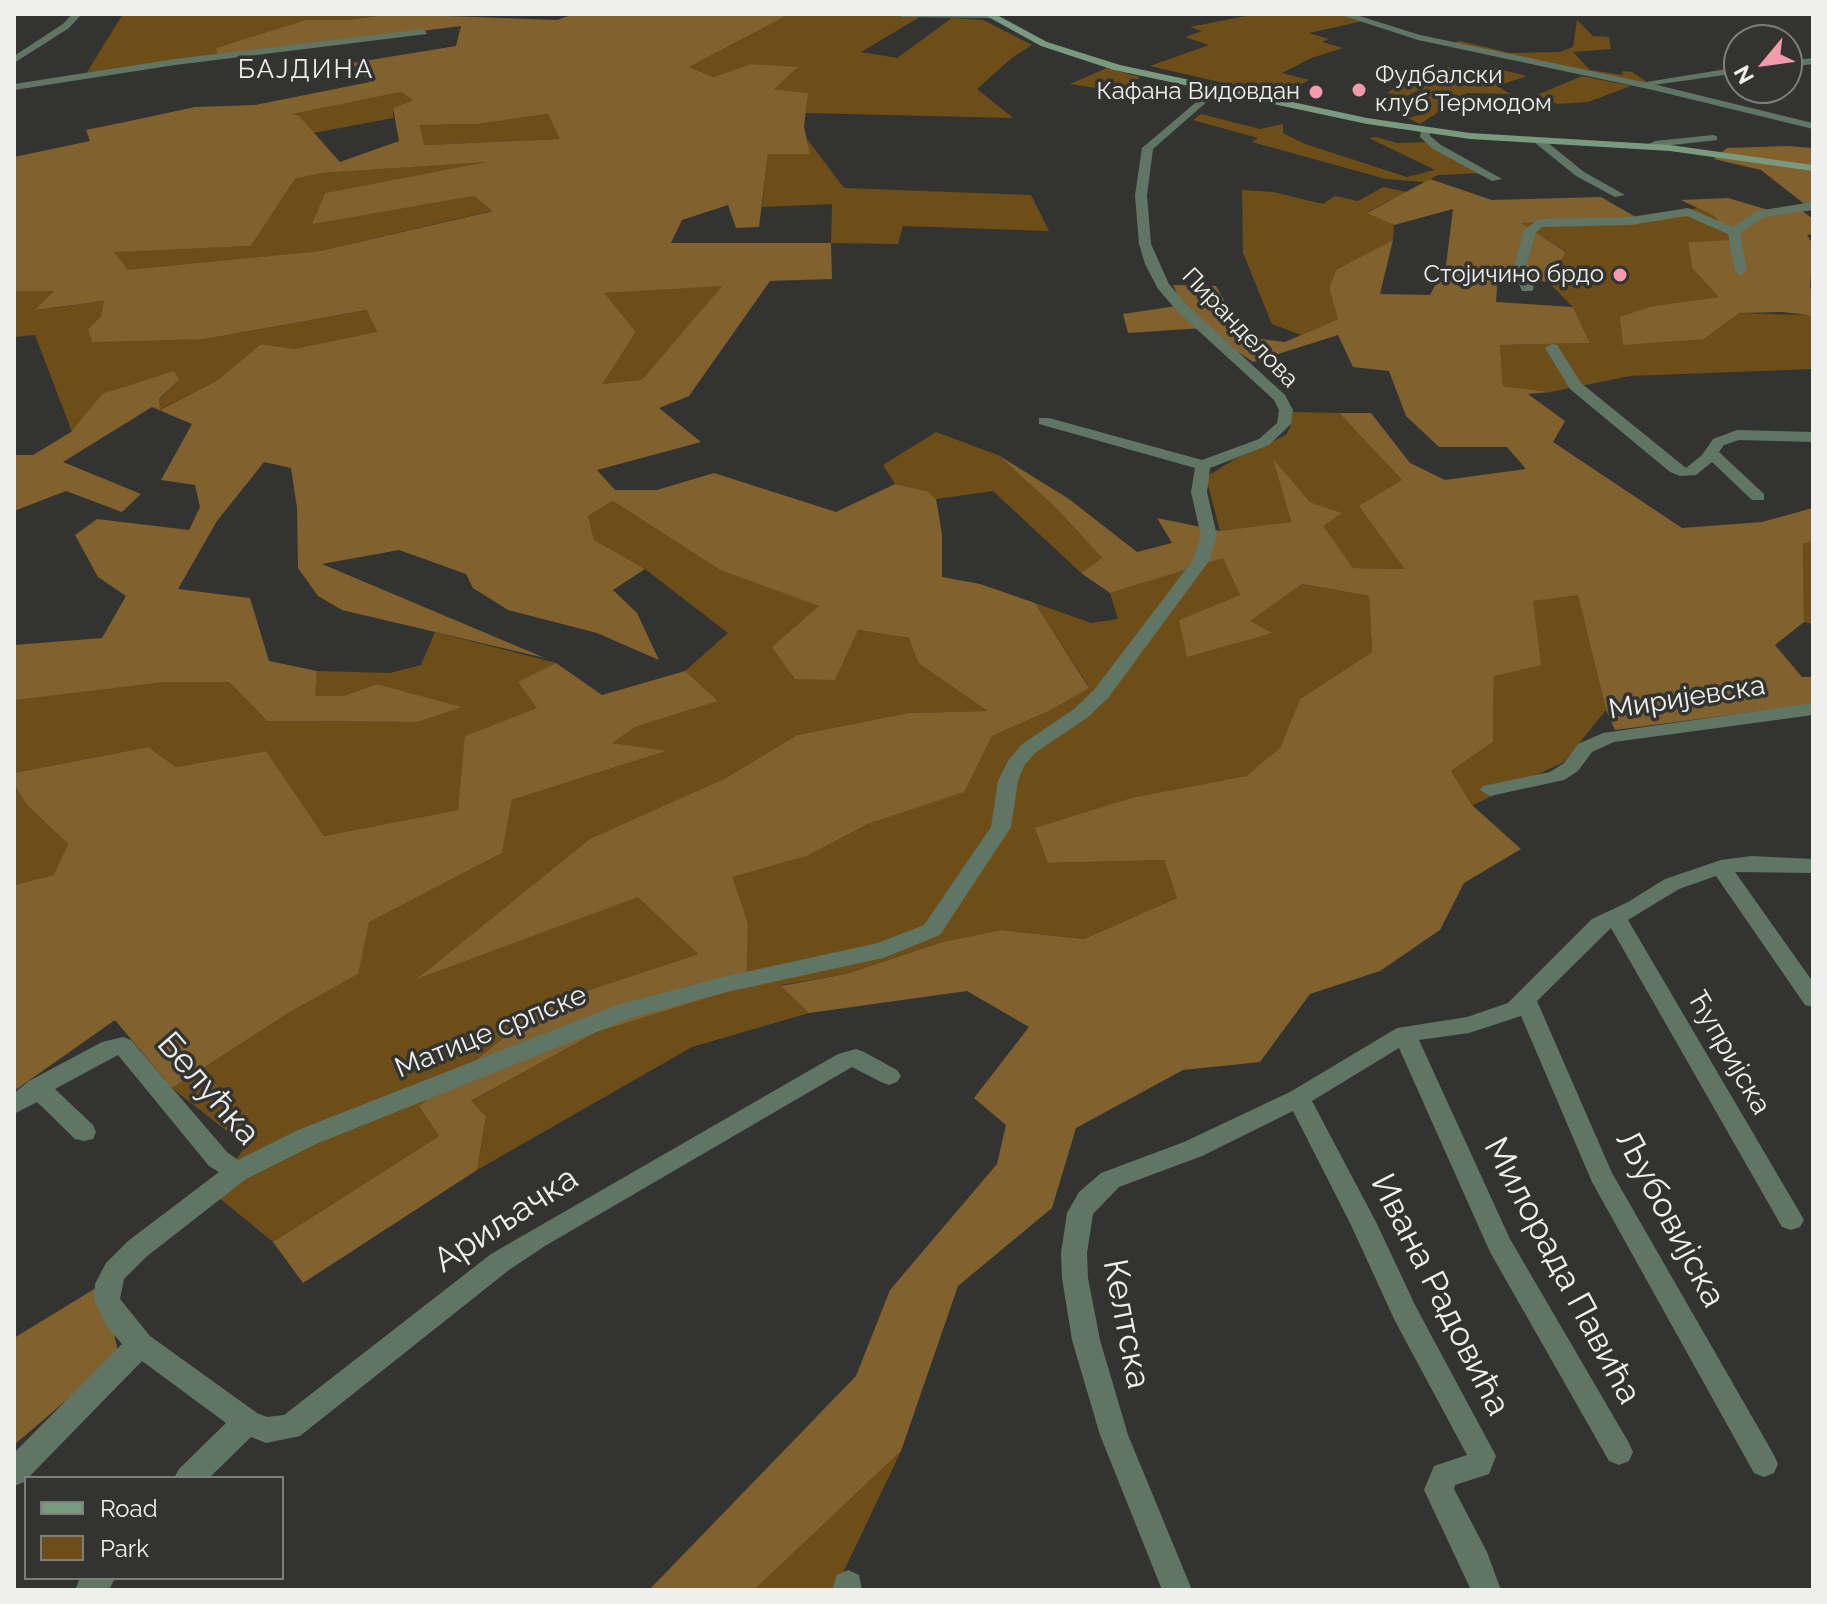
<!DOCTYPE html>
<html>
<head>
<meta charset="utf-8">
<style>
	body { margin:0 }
	#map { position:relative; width:1827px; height:1604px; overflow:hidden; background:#333431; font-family:Raleway,sans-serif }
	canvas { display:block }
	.frame { position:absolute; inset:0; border:16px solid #eff0ee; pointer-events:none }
	.legend { position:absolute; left:24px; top:1476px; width:260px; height:104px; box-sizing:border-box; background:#333431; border:2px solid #7e7f7d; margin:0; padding:10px 14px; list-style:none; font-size:24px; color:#eff0ee }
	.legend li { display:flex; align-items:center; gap:16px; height:40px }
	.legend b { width:40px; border:2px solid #7e7f7d }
	.north { position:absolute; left:1723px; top:24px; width:80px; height:80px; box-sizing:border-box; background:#333431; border:2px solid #7e7f7d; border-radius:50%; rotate:241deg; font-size:22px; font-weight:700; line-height:32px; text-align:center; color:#eff0ee }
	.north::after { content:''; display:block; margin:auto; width:28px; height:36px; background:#f29aae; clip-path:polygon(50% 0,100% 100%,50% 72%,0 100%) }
</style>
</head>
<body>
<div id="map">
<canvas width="1827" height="1604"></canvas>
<div class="frame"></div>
<ul class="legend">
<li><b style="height:10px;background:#799a7e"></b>Road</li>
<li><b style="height:22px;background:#6d4e19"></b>Park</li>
</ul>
<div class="north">N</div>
</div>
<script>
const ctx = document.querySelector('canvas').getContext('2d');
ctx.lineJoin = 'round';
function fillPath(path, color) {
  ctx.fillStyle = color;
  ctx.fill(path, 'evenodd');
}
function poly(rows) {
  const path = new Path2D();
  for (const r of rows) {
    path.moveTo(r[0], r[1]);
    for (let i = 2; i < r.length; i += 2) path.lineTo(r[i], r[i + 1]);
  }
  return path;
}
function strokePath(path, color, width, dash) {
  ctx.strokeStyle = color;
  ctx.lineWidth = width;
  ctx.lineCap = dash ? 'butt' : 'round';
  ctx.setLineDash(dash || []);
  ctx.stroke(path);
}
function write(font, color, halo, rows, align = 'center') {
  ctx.font = font + ' Raleway,sans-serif';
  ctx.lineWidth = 7;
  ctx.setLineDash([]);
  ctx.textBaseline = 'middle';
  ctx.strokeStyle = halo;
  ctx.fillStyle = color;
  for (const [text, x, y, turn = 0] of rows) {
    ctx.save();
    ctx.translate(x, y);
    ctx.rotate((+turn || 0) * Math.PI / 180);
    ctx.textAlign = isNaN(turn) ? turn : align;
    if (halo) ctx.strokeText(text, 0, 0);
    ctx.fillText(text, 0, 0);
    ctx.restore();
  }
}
const green = poly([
	[123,14,394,14,347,20,305,20,216,48,217,57,84,77],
	[790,14,923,15,861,52,897,58,952,18,983,20,1032,45,1013,57,977,89,1013,118,806,113,807,93,773,89,797,68,751,64,713,77,689,67],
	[1256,14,1344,14,1363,21,1309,33,1329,39,1322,42,1343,48,1311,58,1282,73,1309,80,1280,96,1150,66,1209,45,1185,37,1202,31,1190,27],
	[1577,20,1593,36,1609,37,1611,49,1573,52,1590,70,1623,75,1622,71,1632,72,1646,81,1639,84,1448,44,1460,41,1510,53,1560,52,1573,47],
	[1450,67,1474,71,1491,67,1527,76,1497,86,1510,94,1467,93,1420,124,1408,118,1426,113,1425,96,1432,92,1421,89,1405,97,1387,93,1412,76],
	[1107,68,1140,77,1129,85,1109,90,1070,84],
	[1582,76,1631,86,1588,102,1557,104,1537,95],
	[401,92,413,100,393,108,393,118,313,133,299,117,290,114],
	[548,114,561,139,424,145,420,125,478,124],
	[1201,114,1260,129,1283,124,1283,133,1305,144,1407,177,1435,170,1369,138,1376,137,1397,143,1430,142,1484,173,1438,175,1424,182,1386,179,1252,142,1258,138,1193,120],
	[807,139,844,188,1031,195,1049,231,903,226,898,244,831,243,832,204,762,207,768,154,809,154],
	[497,161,325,193,313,223,474,196,495,210,320,251,127,271,113,251,251,246,295,179,322,173],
	[1383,187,1407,192,1367,212,1394,225,1393,240,1336,271,1329,288,1338,319,1301,335,1272,324,1243,253,1242,190,1273,192,1323,204,1335,196,1358,201],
	[1697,208,1714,216,1735,241,1688,242,1692,268,1720,297,1653,306,1704,339,1738,313,1808,315,1813,319,1813,369,1630,376,1550,392,1503,386,1500,345,1590,343,1573,307,1548,282,1566,251,1519,223,1641,220],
	[723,285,642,381,601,384,636,332,603,293],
	[14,291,55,291,37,310,105,301,101,316,88,329,205,339,368,310,377,333,294,349,261,344,216,381,159,410,159,400,179,380,102,394,72,432,35,335,14,337],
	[1291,412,1339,413,1403,481,1406,569,1353,568,1322,526,1341,513,1310,502,1274,461,1291,523,1220,531,1206,477,1233,460,1286,435,1291,425],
	[936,432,998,455,1057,509,1102,558,1081,573,993,491,936,499,927,491,895,484,883,465],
	[613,501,720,570,820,606,835,680,857,630,909,638,918,663,989,711,908,713,797,735,724,779,585,844,420,978,638,896,698,954,544,1005,419,1106,439,1136,273,1242,212,1192,246,1146,172,1088,290,1012,357,974,368,922,502,853,512,800,663,752,611,743,635,727,717,701,685,671,728,633,645,569,594,541,588,516],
	[1813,541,1813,624,1804,622,1803,543],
	[1223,557,1240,595,1180,620,1271,633,1249,621,1302,584,1369,596,1372,652,1300,699,1280,749,1246,776,1135,797,1049,863,1164,860,1177,898,1084,939,1001,930,942,942,846,974,782,985,809,1013,692,1047,477,1170,486,1118,470,1102,597,1032,745,986,748,923,731,877,807,856,868,824,963,792,992,736,1049,711,1089,687,1035,603,1091,623,1118,619,1110,593],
	[1578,594,1606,710,1564,762,1473,805,1451,771,1493,742,1494,676,1533,601],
	[435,632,556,663,519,682,538,708,466,736,459,810,324,836,266,751,176,767,148,747,14,773,14,700,22,698,165,682,229,682,267,721,418,722,461,707,377,684,343,696,314,696,317,671,390,673,421,665],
	[14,784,26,804,68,844,55,875,14,885],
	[901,1451,842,1575,839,1590,754,1590]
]);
const forest = poly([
	[394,14,557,20,574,14,790,14,689,67,713,77,751,64,798,67,774,89,808,93,804,127,810,154,768,154,759,227,736,228,728,205,682,220,671,243,831,243,832,279,770,281,689,396,659,408,701,442,597,470,615,490,657,490,714,473,836,512,895,484,927,491,936,499,942,534,942,577,980,584,1035,603,1089,688,1049,711,992,736,964,792,868,824,807,856,732,877,748,923,746,986,597,1032,471,1101,486,1117,477,1170,303,1283,273,1242,439,1136,419,1106,544,1005,698,954,638,897,417,979,590,839,724,779,797,735,908,713,988,711,918,663,909,638,858,630,835,680,795,679,772,647,819,606,720,570,613,501,588,516,594,540,645,569,613,590,637,613,659,660,597,633,508,610,473,588,466,574,399,550,322,564,545,658,342,610,318,596,298,568,297,508,291,468,264,462,217,521,178,589,250,598,269,661,317,671,315,696,343,696,377,684,462,707,418,722,267,721,229,682,165,682,14,700,14,645,102,638,126,596,98,577,75,535,97,519,189,530,200,507,195,485,161,480,192,424,152,407,63,462,141,494,122,512,66,491,14,511,14,455,33,455,71,432,102,394,174,371,179,380,159,399,160,410,216,381,261,344,294,349,377,332,367,310,205,339,92,342,88,329,101,316,104,301,35,310,54,291,14,291,14,157,90,141,86,130,125,122,195,107,255,105,370,82,352,63,456,46,461,26,217,57,216,48,305,20,347,20],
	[401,92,413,100,393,108,399,141,340,162,299,116,292,114],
	[548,114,560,139,424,145,420,125,478,124],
	[487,162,325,193,312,224,474,196,493,211,320,251,128,270,114,252,251,246,295,179,322,173],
	[722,286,642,380,602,384,636,332,604,293],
	[1788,146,1813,148,1813,205,1807,206,1761,170,1714,159,1727,148],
	[1430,179,1492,200,1601,197,1641,220,1521,223,1566,252,1548,282,1498,274,1496,302,1573,307,1590,343,1500,345,1503,386,1550,392,1528,394,1565,421,1553,442,1682,528,1762,522,1813,508,1813,541,1803,544,1804,622,1775,645,1802,677,1813,677,1813,704,1615,730,1606,710,1578,595,1533,601,1541,665,1494,676,1493,742,1451,771,1473,806,1521,849,1464,883,1440,930,1380,971,1310,994,1260,1062,1183,1070,1076,1128,1052,1208,958,1286,901,1451,754,1590,649,1590,856,1376,890,1290,997,1164,1006,1125,974,1098,1029,1027,967,991,809,1013,781,986,846,974,942,942,1001,930,1084,939,1177,898,1164,860,1048,863,1035,828,1135,797,1246,776,1280,748,1300,699,1372,652,1369,596,1302,584,1250,621,1272,633,1187,657,1179,620,1240,595,1223,558,1110,593,1081,573,1102,558,1057,509,998,455,1069,499,1137,552,1172,543,1157,518,1220,531,1291,522,1273,459,1310,502,1342,513,1323,526,1353,568,1405,569,1359,506,1402,480,1339,413,1371,413,1410,463,1445,480,1526,469,1507,447,1439,447,1406,416,1389,371,1353,367,1338,335,1253,362,1203,328,1128,333,1123,314,1183,305,1173,285,1216,286,1245,337,1285,342,1338,319,1329,288,1336,270,1393,240,1380,294,1430,295,1446,265,1453,209,1394,225,1367,213],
	[1728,198,1772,211,1797,207,1813,219,1813,234,1807,235,1813,244,1810,288,1813,290,1813,319,1808,315,1782,312,1739,313,1704,339,1623,345,1620,317,1653,306,1719,297,1692,268,1688,242,1734,240,1714,216,1681,200],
	[556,663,602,695,685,671,718,701,635,727,612,743,666,751,512,800,502,853,369,922,358,974,290,1012,172,1088,115,1020,14,1091,14,885,54,875,68,844,26,804,14,784,14,773,148,747,176,767,266,751,324,836,458,810,465,736,537,708,518,682],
	[114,1277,107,1306,119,1355,14,1445,14,1338]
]);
const minor = poly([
	[72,14,80,16,69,28,14,63,14,56,63,24,72,14],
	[424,29,427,34,175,65,14,90,14,84,175,59,424,29],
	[1813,58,1813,64,1787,67,1787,61,1813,58],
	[1739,67,1739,73,1639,87,1634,84,1739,67],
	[1214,87,1218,88,1218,92,1153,149,1147,195,1151,244,1169,284,1188,306,1285,395,1293,410,1291,424,1269,445,1210,468,1207,492,1217,536,1209,561,1108,698,1088,717,1035,753,1024,766,1018,781,1011,827,940,935,883,958,727,992,631,1018,316,1144,246,1179,146,1257,124,1279,120,1299,150,1336,257,1413,267,1417,284,1415,491,1254,838,1054,856,1049,864,1052,897,1070,901,1076,897,1082,889,1085,881,1082,852,1067,545,1246,509,1270,300,1436,266,1443,251,1437,209,1478,174,1478,179,1469,226,1423,142,1361,24,1482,14,1486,14,1453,122,1344,108,1328,94,1300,95,1284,106,1263,128,1241,219,1172,209,1166,118,1055,55,1089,93,1125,96,1132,93,1139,84,1141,75,1139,37,1102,14,1114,14,1093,29,1081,102,1042,123,1037,131,1040,227,1152,238,1160,298,1130,617,1005,727,976,878,943,924,925,991,827,998,781,1008,761,1021,745,1074,709,1094,690,1193,560,1201,536,1191,492,1195,468,1039,424,1039,418,1049,418,1202,460,1259,439,1277,423,1279,410,1274,400,1178,312,1158,289,1145,264,1139,244,1135,195,1142,148,1214,87],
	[1421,128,1429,128,1430,136,1441,145,1502,179,1492,181,1433,149,1420,137,1421,128],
	[1713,135,1717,136,1717,140,1655,147,1649,144,1655,141,1713,135],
	[1534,138,1542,138,1584,172,1625,195,1615,197,1576,176,1534,142,1534,138],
	[1813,202,1813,210,1764,217,1740,233,1747,271,1741,275,1735,271,1728,234,1687,216,1631,225,1542,227,1536,232,1525,270,1534,288,1532,291,1522,291,1513,270,1524,230,1539,219,1631,217,1688,208,1733,227,1757,211,1813,202],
	[1552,344,1557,345,1581,383,1686,468,1702,455,1713,439,1737,430,1813,432,1813,442,1739,440,1724,445,1719,452,1764,494,1764,500,1752,500,1712,462,1696,475,1680,476,1670,472,1570,389,1545,348,1552,344],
	[1813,703,1813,715,1614,742,1592,752,1578,771,1564,780,1490,796,1480,790,1483,786,1550,772,1564,763,1578,744,1603,733,1813,703],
	[1751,856,1813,859,1813,873,1735,872,1813,982,1813,1007,1805,1005,1716,876,1679,889,1628,920,1800,1213,1804,1220,1800,1227,1791,1230,1782,1227,1611,928,1537,1001,1612,1173,1774,1455,1778,1464,1774,1473,1764,1477,1754,1473,1592,1182,1521,1016,1469,1033,1419,1040,1510,1239,1629,1443,1633,1452,1629,1461,1619,1465,1609,1461,1490,1252,1399,1048,1312,1101,1376,1222,1416,1307,1496,1456,1489,1474,1455,1485,1454,1489,1487,1552,1501,1590,1471,1590,1424,1490,1434,1466,1467,1455,1395,1321,1350,1223,1293,1111,1202,1156,1119,1187,1093,1214,1087,1253,1088,1278,1100,1340,1128,1435,1192,1590,1162,1590,1100,1435,1072,1340,1062,1278,1061,1253,1067,1213,1079,1192,1101,1173,1184,1142,1290,1092,1397,1028,1467,1017,1508,1003,1592,919,1628,902,1665,879,1721,860,1751,856],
	[848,1570,859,1575,862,1590,832,1590,837,1575,848,1570],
	[80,1578,115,1578,109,1590,75,1590,80,1578]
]);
const tertiary = poly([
	[897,14,993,14,994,15,989,18,902,17,897,14],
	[1338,14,1353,14,1420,35,1653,84,1813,123,1813,129,1653,90,1418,40,1338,14]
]);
const secondary = poly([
	[983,14,995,14,1047,42,1120,65,1367,118,1470,133,1670,145,1813,165,1813,171,1670,151,1470,139,1367,124,1114,70,1041,46,983,14]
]);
const markers = [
	[1359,90,8,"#f29aae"],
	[1316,92,8,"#f29aae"],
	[1620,275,8,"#f29aae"]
];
const farPoinames = [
	["Фудбалски",1375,76,"left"],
	["клуб Термодом",1375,104,"left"],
	["Кафана Видовдан",1300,92],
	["Стојичино брдо",1604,275]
];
const farStreetnames = [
	["Пиранделова",1240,328,46]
];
const farNeighbourhoodnames = [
	["БАЈДИНА",306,70]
];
const streetNames = [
	["Миријевска",1687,698,-9],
	["Матице српске",491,1032,-22],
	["Ћупријска",1729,1053,60]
];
const nearStreetnames = [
	["Белућка",208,1089,49],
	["Љубовијска",1670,1219,62],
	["Ариљачка",506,1220,-33],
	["Милорада Павића",1562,1271,62],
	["Ивана Радовића",1440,1295,63],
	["Келтска",1126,1324,79]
];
fillPath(green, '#6d4e19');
fillPath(forest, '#81612d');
fillPath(minor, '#617564');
fillPath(tertiary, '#617564');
fillPath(secondary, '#799a7e');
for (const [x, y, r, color] of markers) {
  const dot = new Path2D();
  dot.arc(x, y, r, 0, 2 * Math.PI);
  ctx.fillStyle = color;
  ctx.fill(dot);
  strokePath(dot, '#333431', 3);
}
write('24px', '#eff0ee', '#333431', farPoinames, 'right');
write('24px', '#eff0ee', '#333431', farStreetnames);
ctx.letterSpacing = '2px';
write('26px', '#eff0ee', '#333431', farNeighbourhoodnames);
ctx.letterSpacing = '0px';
write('28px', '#eff0ee', '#333431', streetNames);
write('34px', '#eff0ee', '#333431', nearStreetnames);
</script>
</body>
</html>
